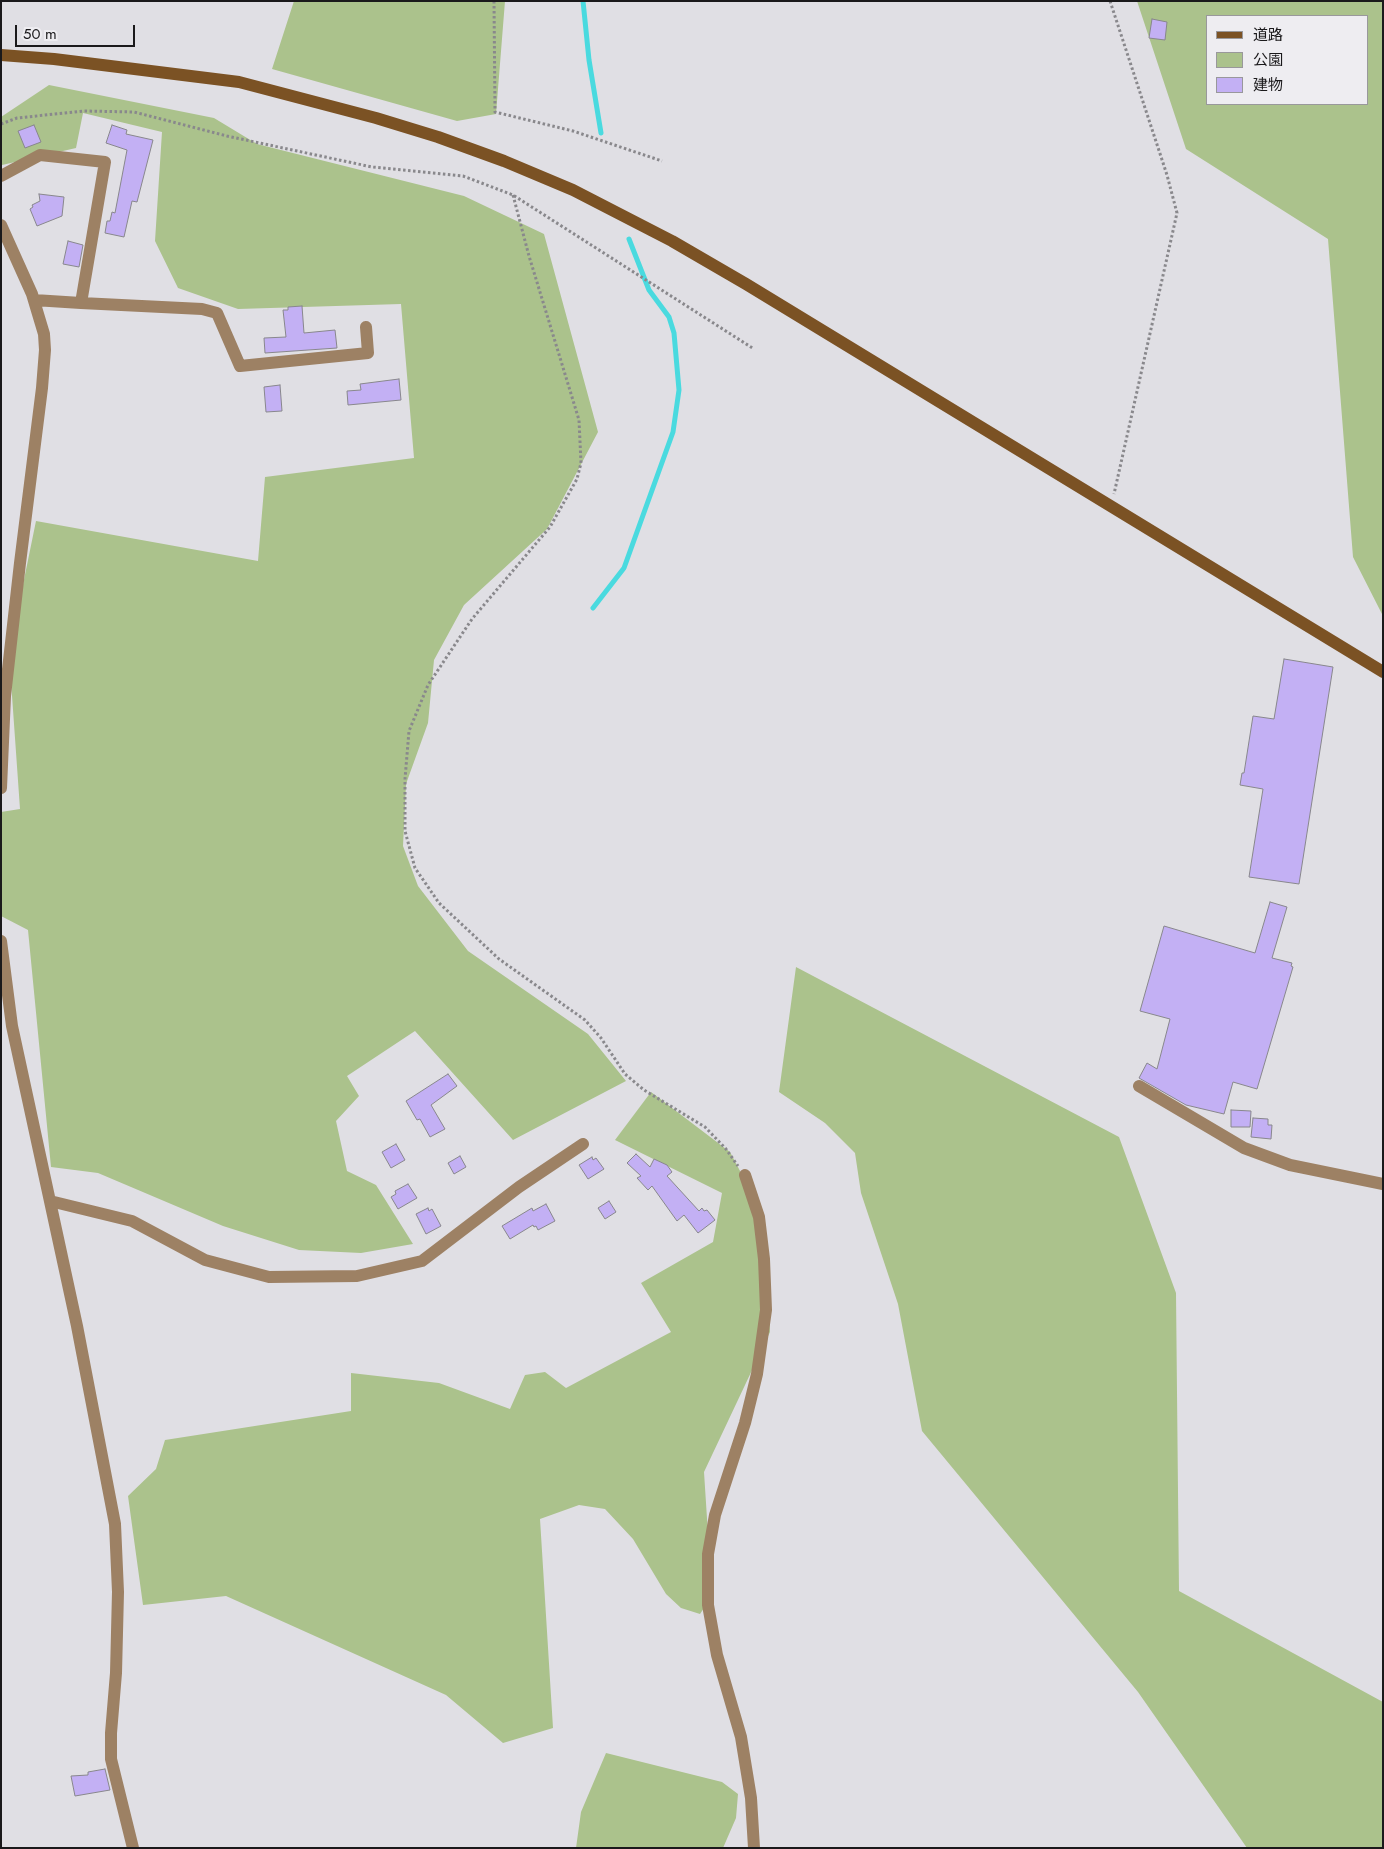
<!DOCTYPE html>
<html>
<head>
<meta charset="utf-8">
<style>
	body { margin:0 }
	#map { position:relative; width:1384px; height:1849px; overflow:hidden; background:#e0dfe4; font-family:Jost,"Noto Sans JP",sans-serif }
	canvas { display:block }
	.frame { position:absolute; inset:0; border:2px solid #1a191b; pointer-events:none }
	.legend { position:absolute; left:1206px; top:15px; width:162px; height:90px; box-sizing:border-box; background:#eeedf1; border:1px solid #99989b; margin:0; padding:6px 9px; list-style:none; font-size:15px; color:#1a191b }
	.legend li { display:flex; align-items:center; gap:10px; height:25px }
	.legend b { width:25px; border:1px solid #99989b }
	.scale { position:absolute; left:15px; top:25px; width:120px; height:22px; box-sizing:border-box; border:2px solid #1a191b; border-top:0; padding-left:6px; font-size:15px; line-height:18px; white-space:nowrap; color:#1a191b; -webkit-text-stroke:4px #eeedf1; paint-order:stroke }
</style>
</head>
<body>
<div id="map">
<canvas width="1384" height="1849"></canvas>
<div class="frame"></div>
<ul class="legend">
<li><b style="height:6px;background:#7b5224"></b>道路</li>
<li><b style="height:14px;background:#abc28c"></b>公園</li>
<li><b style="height:14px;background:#c3b0f4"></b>建物</li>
</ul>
<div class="scale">50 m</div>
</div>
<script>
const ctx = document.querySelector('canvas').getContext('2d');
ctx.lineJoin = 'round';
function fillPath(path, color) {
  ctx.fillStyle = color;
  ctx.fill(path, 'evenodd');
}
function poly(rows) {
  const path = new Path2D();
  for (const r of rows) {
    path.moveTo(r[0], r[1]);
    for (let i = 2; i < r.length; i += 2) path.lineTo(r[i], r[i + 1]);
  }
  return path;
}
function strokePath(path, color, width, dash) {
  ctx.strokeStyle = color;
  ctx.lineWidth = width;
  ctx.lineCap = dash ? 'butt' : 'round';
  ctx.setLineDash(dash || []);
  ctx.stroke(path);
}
const green = poly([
	[294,1,505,1,496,114,457,121,272,69],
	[1137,1,1383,1,1383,616,1353,557,1328,239,1186,149],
	[1208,16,1368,16,1368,104,1208,104],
	[49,85,214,118,257,144,464,196,544,234,598,432,547,529,464,605,434,660,428,723,406,784,403,846,418,886,468,951,588,1034,626,1081,513,1140,415,1031,347,1076,359,1096,336,1121,347,1171,376,1185,413,1244,361,1253,299,1250,223,1226,98,1173,51,1167,28,930,1,916,1,812,20,809,9,653,36,521,258,561,265,477,414,458,401,304,238,309,178,288,155,241,162,132,83,113,76,148,2,165,1,117],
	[796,967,1119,1137,1176,1293,1179,1591,1383,1702,1383,1848,1247,1848,1138,1692,922,1431,898,1304,861,1193,855,1153,825,1123,779,1092],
	[651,1092,730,1152,749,1188,766,1248,770,1332,704,1472,712,1596,700,1614,681,1608,666,1594,633,1539,605,1509,579,1505,540,1519,553,1728,503,1743,446,1695,226,1596,143,1605,128,1496,156,1469,165,1440,351,1411,351,1373,439,1383,510,1409,525,1375,545,1372,566,1388,671,1332,641,1283,713,1242,722,1193,615,1140],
	[606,1753,722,1782,738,1794,736,1818,723,1848,576,1848,581,1812]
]);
const stream = poly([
	[583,1,589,60,601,133],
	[593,608,624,568,673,432,679,390,674,333,669,317,649,290,629,239]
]);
const building = poly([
	[1152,19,1167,22,1165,40,1149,38,1152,19],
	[34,125,41,142,25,148,18,131,34,125],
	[112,125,127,130,126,134,153,140,137,202,132,201,124,237,105,233,107,221,110,221,112,212,115,213,127,150,106,143,112,125],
	[39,194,64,197,62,216,37,226,30,209,33,207,32,205,40,201,39,194],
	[68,241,83,245,79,267,63,264,68,241],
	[302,306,304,333,335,330,337,348,265,353,264,338,286,337,283,310,288,310,288,307,302,306],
	[399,379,401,400,348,405,347,391,361,390,360,384,399,379],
	[280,385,282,411,266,412,264,387,280,385],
	[1284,659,1333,667,1299,884,1249,877,1263,789,1240,785,1242,773,1244,773,1253,716,1274,719,1284,659],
	[1270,902,1287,907,1272,958,1292,963,1291,966,1293,967,1257,1089,1233,1082,1224,1114,1186,1105,1139,1078,1147,1063,1157,1069,1170,1019,1140,1011,1164,926,1255,953,1270,902],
	[448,1074,457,1086,431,1105,445,1129,430,1137,420,1119,417,1120,406,1101,448,1074],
	[1231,1110,1251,1111,1250,1127,1231,1127,1231,1110],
	[1253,1118,1268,1119,1268,1125,1272,1125,1271,1139,1251,1137,1253,1118],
	[396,1144,405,1160,391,1168,382,1152,396,1144],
	[636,1154,650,1167,654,1159,667,1165,672,1172,667,1176,699,1211,702,1208,704,1211,707,1210,715,1220,698,1233,684,1215,677,1221,652,1186,648,1190,637,1178,641,1176,627,1163,636,1154],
	[460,1156,466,1167,454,1174,448,1163,460,1156],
	[592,1157,593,1160,596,1158,604,1169,588,1179,579,1165,592,1157],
	[408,1184,417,1198,398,1209,391,1197,396,1194,395,1191,408,1184],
	[609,1201,616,1212,605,1219,598,1208,609,1201],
	[546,1204,555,1221,538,1230,536,1226,534,1227,533,1225,510,1239,502,1226,532,1208,533,1211,546,1204],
	[428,1208,429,1211,432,1209,441,1226,426,1234,416,1214,428,1208],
	[105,1769,110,1790,75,1796,71,1776,88,1775,88,1772,105,1769]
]);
const path = poly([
	[494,1,495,112,573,131,662,161],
	[1110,1,1167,175,1177,213,1114,494],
	[1,124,17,118,84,111,134,112,227,136,372,167,463,176,513,195,754,349],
	[513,195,529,256,579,420,581,463,577,479,550,527,472,619,428,685,409,731,405,779,405,831,415,868,439,903,499,959,585,1020,601,1038,625,1074,644,1090,705,1127,726,1149,738,1166]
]);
const street = poly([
	[1,176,40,155,105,162,81,303,34,300],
	[1,225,32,294,44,334,45,350,42,388,20,563,5,696,1,788],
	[81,303,202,309,217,313,240,366,368,353,366,327],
	[1,941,12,1026,77,1326,115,1524,118,1592,116,1673,111,1733,111,1759,133,1848],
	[1139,1086,1244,1148,1290,1165,1383,1184],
	[745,1175,759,1217,764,1259,766,1310,757,1374,745,1423,715,1515,708,1554,708,1605,717,1655,741,1737,751,1798,754,1848],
	[50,1201,132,1221,205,1260,269,1277,357,1276,422,1261,519,1187,583,1144]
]);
const secondary = poly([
	[1,55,54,59,239,82,376,118,438,137,504,161,573,190,672,241,746,284,1383,672]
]);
fillPath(green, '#abc28c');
strokePath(stream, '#4adadf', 5);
fillPath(building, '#c3b0f4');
strokePath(building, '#88878c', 1);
strokePath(path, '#89888c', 3, [2.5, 2.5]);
strokePath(street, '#9d8164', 12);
strokePath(secondary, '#7b5224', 12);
</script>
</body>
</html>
